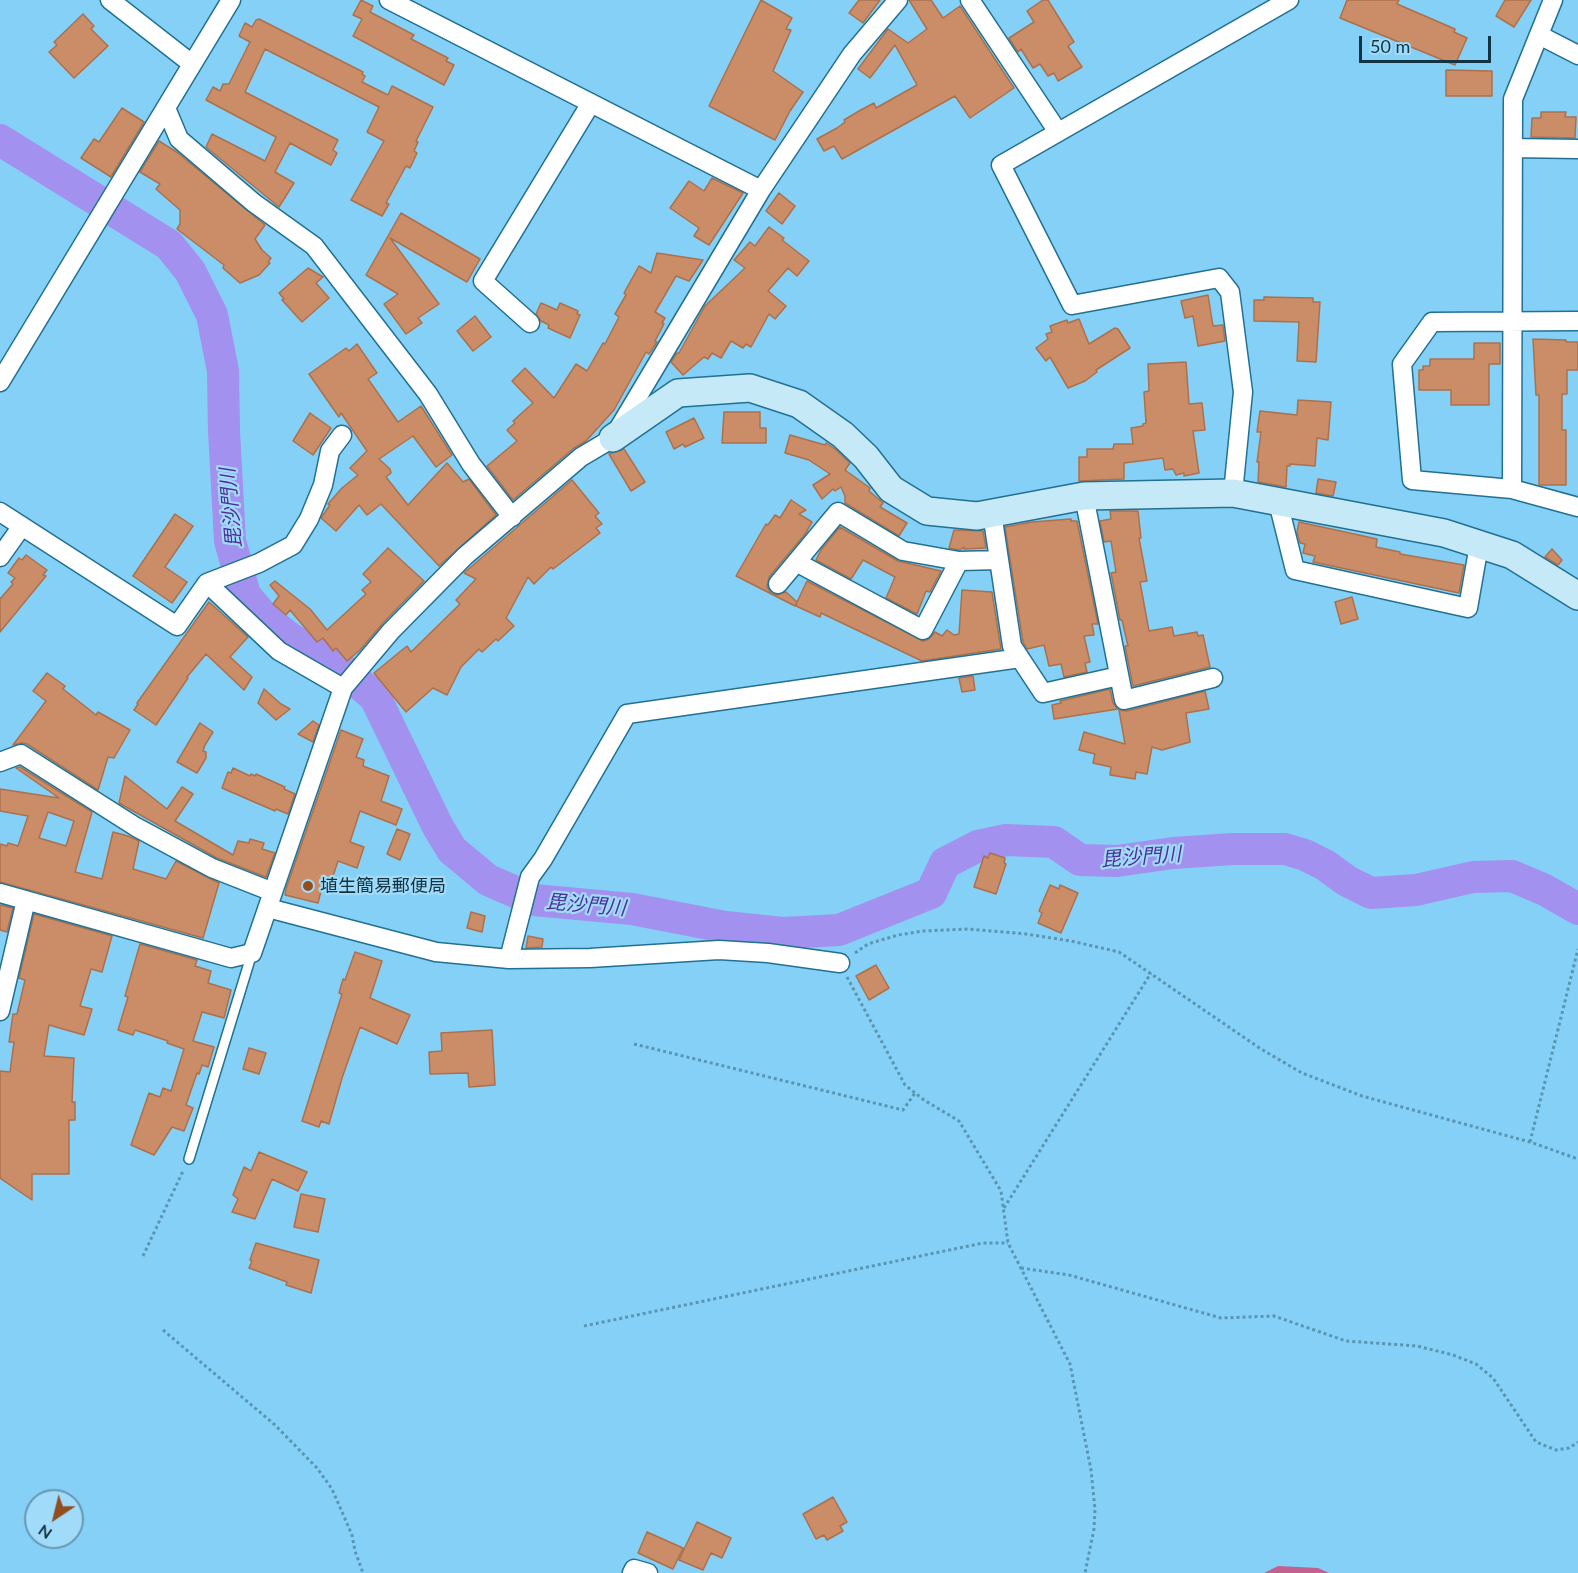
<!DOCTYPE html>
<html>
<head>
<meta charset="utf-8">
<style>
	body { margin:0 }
	#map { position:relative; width:1578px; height:1573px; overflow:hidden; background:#85d0f6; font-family:Lato,sans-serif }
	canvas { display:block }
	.north { position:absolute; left:24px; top:1489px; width:60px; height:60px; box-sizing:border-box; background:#a0dbf9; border:2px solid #6898b0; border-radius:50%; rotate:215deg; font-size:16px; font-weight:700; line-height:24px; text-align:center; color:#133342 }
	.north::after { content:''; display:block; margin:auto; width:21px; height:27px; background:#924e20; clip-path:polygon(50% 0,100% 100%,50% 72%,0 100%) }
	.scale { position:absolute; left:1359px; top:36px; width:132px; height:27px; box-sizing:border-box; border:3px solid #133342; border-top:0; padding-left:8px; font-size:18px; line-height:21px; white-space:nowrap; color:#133342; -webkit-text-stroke:4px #a0dbf9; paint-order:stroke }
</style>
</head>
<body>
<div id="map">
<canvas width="1578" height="1573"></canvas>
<div class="north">N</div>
<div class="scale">50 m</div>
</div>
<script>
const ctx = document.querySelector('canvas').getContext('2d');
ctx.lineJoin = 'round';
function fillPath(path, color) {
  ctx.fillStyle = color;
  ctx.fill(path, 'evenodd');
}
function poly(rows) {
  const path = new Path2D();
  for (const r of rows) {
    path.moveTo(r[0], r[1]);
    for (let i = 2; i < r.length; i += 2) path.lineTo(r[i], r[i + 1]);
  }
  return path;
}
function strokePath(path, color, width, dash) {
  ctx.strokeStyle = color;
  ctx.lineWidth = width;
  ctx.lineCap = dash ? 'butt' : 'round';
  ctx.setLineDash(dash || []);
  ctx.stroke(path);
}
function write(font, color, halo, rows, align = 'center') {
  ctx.font = font + ' Lato,"Noto Sans JP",sans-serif';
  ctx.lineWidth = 4.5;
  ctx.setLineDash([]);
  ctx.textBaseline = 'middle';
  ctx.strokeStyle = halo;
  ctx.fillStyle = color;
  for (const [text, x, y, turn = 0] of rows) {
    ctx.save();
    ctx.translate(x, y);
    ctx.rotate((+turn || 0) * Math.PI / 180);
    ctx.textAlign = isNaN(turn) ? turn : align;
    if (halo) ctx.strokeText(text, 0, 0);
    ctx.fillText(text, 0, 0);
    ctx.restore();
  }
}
const forest = poly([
	[1278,1566,1318,1568,1329,1573,1264,1573]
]);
const river = poly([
	[0,140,169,245,190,271,212,315,223,371,224,431,230,541,245,595,266,620,291,639,334,662,375,697,438,827,452,850,488,880,534,900,632,909,725,927,783,933,839,930,931,893,945,863,978,846,1006,840,1054,842,1080,860,1117,861,1173,853,1233,849,1285,849,1305,855,1325,865,1347,881,1371,893,1416,890,1473,877,1512,876,1545,890,1578,909]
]);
const building = poly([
	[361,0,373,6,370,12,414,35,411,39,448,58,446,61,454,65,444,85,353,36,362,19,353,15,361,0],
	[761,0,792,18,786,29,791,30,773,71,803,92,790,111,775,140,709,106,761,0],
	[859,0,880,0,863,23,849,13,859,0],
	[909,0,931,0,943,18,960,6,1014,88,970,118,955,96,842,159,834,146,824,151,817,139,837,128,845,122,844,120,859,111,874,103,876,108,917,85,895,45,870,78,858,69,888,29,908,43,927,29,909,0],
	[1043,0,1048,0,1074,42,1068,46,1082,67,1058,81,1054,73,1048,76,1040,64,1033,68,1021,49,1018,52,1009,38,1034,22,1027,11,1043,0],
	[1347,0,1399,0,1397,4,1455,29,1454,32,1467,38,1455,65,1340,18,1347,0],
	[1505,0,1531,0,1514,27,1496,16,1505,0],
	[83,14,94,26,91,29,108,46,74,78,49,52,57,45,54,42,83,14],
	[259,19,363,72,362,74,365,76,362,82,388,95,392,86,433,107,416,141,418,142,414,151,417,153,410,168,406,166,386,203,389,204,382,216,351,200,384,141,367,132,379,107,265,49,245,92,338,140,333,150,337,153,331,165,290,143,275,172,294,183,279,207,206,147,212,134,265,161,276,137,206,100,213,87,220,91,223,84,229,84,250,42,239,36,245,23,252,27,256,20,259,19],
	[1446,70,1492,71,1492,96,1446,96,1446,70],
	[122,108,144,122,111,177,81,158,94,139,99,142,122,108],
	[1541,112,1566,112,1565,117,1576,117,1575,138,1531,137,1532,118,1541,118,1541,112],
	[159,141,178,153,265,225,255,239,262,250,271,258,268,262,270,263,259,275,240,283,223,268,224,265,177,229,180,224,180,210,156,189,160,184,140,172,159,141],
	[712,178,743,193,709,245,694,236,699,228,670,208,689,181,704,191,712,178],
	[779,193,795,206,782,224,766,211,779,193],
	[401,213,480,259,467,282,390,238,439,304,418,318,422,323,406,334,384,304,398,294,366,275,401,213],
	[769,227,784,238,782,240,809,261,797,276,788,268,768,291,786,306,775,319,769,314,751,347,746,344,743,348,731,341,721,358,712,353,708,359,704,357,683,375,671,362,677,353,679,353,705,306,745,268,734,260,750,242,755,246,769,227],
	[657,253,703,260,689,281,676,276,655,312,665,318,662,323,664,324,655,341,657,342,649,354,646,352,614,410,586,441,574,448,513,500,487,466,517,441,507,430,515,423,513,421,533,403,512,381,525,368,554,398,576,364,587,371,603,343,605,344,619,317,615,314,626,295,624,293,639,266,651,273,657,253],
	[308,268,323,277,316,283,329,298,302,322,282,300,284,299,279,293,308,268],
	[1208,295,1213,326,1223,325,1225,341,1198,346,1193,316,1185,318,1181,301,1208,295],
	[1264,297,1313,298,1313,302,1320,302,1316,362,1297,361,1299,322,1254,321,1254,300,1264,300,1264,297],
	[541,303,557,310,560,303,578,311,577,314,580,315,570,338,548,328,549,325,541,321,536,314,541,303],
	[475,316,491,337,473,351,457,331,475,316],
	[1079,319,1089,344,1115,328,1118,329,1130,348,1096,370,1097,372,1085,381,1068,388,1050,357,1046,361,1036,348,1048,339,1046,334,1052,332,1050,326,1067,320,1068,323,1079,319],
	[1533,339,1566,340,1566,342,1578,342,1578,370,1567,370,1567,394,1562,394,1562,430,1566,430,1566,485,1539,485,1539,395,1536,395,1533,339],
	[1474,343,1500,343,1500,364,1489,364,1489,405,1451,405,1451,390,1419,390,1419,370,1423,370,1423,366,1430,366,1430,359,1474,359,1474,343],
	[357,344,377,373,368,379,398,422,421,406,452,455,436,467,413,436,379,459,390,469,391,473,386,477,408,505,447,463,463,482,469,479,496,515,439,566,381,504,367,515,359,505,336,531,321,518,330,505,328,504,342,488,358,475,350,468,367,451,341,413,339,417,309,374,346,348,349,351,357,344],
	[1186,362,1189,404,1202,403,1205,430,1193,431,1199,473,1184,476,1184,473,1176,475,1173,469,1165,470,1163,458,1124,463,1124,479,1079,481,1079,457,1087,457,1087,449,1113,449,1114,444,1133,444,1131,428,1143,426,1143,424,1146,423,1144,392,1149,391,1148,364,1186,362],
	[1298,400,1331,402,1328,440,1317,438,1315,466,1290,464,1290,466,1287,466,1286,487,1258,482,1259,462,1257,462,1261,432,1257,432,1260,411,1297,415,1298,400],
	[724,412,760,412,760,428,766,428,766,443,722,443,724,412],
	[310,413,331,428,313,455,293,441,310,413],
	[694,418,704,438,685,447,683,444,674,449,666,432,694,418],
	[790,435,825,445,826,443,835,449,850,463,845,470,870,488,869,491,883,503,880,507,907,523,899,536,845,503,845,496,841,487,835,491,833,489,822,499,813,485,830,474,809,460,785,453,790,435],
	[624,449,645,482,631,491,609,454,624,449],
	[1318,479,1336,482,1333,496,1316,493,1318,479],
	[572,480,599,513,595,516,602,524,596,528,600,533,553,569,551,567,534,584,528,577,506,618,514,626,498,641,496,639,482,652,479,649,461,667,447,695,433,688,406,712,374,673,407,646,411,652,460,604,456,600,476,579,464,573,572,480],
	[791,500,806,510,799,514,812,522,805,534,769,577,767,587,771,593,777,595,786,592,797,602,807,581,923,641,929,639,935,632,942,636,947,630,954,635,959,634,962,590,992,592,1001,649,922,661,821,613,820,617,796,606,797,602,795,606,736,576,766,524,768,525,775,515,780,518,791,500],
	[1110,511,1138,511,1141,538,1139,538,1147,581,1140,582,1149,631,1172,627,1174,636,1197,632,1198,636,1203,635,1210,667,1133,686,1125,646,1128,646,1122,620,1120,620,1111,573,1116,572,1111,541,1104,542,1100,521,1111,519,1110,511],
	[175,514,193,526,165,567,187,582,172,603,133,576,175,514],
	[1071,519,1071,521,1077,521,1098,624,1092,624,1094,635,1084,636,1090,662,1085,663,1087,672,1064,677,1061,664,1049,666,1044,645,1027,649,1023,642,1005,527,1032,522,1071,519],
	[1299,522,1377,539,1376,547,1400,552,1400,554,1464,565,1459,593,1313,562,1315,556,1303,553,1305,544,1300,543,1297,532,1299,522],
	[840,527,898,561,941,571,930,592,926,591,917,614,886,598,895,577,863,560,851,579,816,560,821,550,839,528,841,529,840,527],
	[954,530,983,531,986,548,964,549,964,547,960,550,949,548,954,530],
	[388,548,424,581,383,623,360,650,347,661,336,648,333,651,323,638,317,642,290,610,286,615,273,604,279,596,270,585,275,581,310,609,327,630,366,594,362,590,371,582,363,574,388,548],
	[1552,549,1562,560,1558,565,1545,557,1552,549],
	[26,555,47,570,43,575,46,576,0,632,0,599,13,584,11,582,15,578,8,573,19,558,22,560,26,555],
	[1352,597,1358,619,1341,624,1335,602,1352,597],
	[209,602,248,637,230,657,252,677,244,690,206,654,187,677,188,678,156,725,134,710,138,704,137,703,209,602],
	[47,673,65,686,63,689,96,715,98,712,130,730,114,758,108,757,98,790,27,744,22,743,13,745,46,701,33,691,47,673],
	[973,676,975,690,962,692,959,678,973,676],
	[264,689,281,704,290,709,276,720,258,703,264,689],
	[1110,689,1113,703,1118,709,1054,719,1052,705,1061,703,1060,701,1110,689],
	[1205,691,1209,709,1186,713,1190,742,1162,750,1152,747,1147,774,1136,772,1135,779,1110,775,1111,767,1093,763,1095,754,1079,750,1084,732,1125,744,1119,710,1127,711,1205,691],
	[313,721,319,725,313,742,298,734,313,721],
	[200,723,213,732,205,745,203,751,206,752,206,758,197,773,177,762,200,723],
	[341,730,363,739,356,757,364,760,363,766,389,776,381,801,402,809,396,825,360,811,350,842,364,847,357,868,338,861,330,885,323,883,318,903,285,895,286,889,341,730],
	[20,767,92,812,75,872,102,879,113,832,128,836,139,841,133,869,166,879,176,861,219,883,203,938,0,882,0,844,7,846,8,843,18,846,28,816,0,811,0,789,59,798,16,768,20,767],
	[48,812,74,821,66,846,39,838,48,812],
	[233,768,250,776,251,774,255,776,256,774,285,787,284,789,295,794,288,814,276,809,275,811,222,788,228,772,231,773,233,768],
	[125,776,167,809,182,787,193,794,175,821,233,855,238,841,249,843,250,839,264,843,262,849,275,853,266,877,217,858,119,803,125,776],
	[397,829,410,834,400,860,387,854,397,829],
	[990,853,1005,858,1004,863,1006,864,996,894,974,887,984,856,988,858,990,853],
	[1050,885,1059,889,1060,885,1078,893,1061,933,1038,923,1042,913,1039,911,1050,885],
	[0,905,13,908,7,932,0,930,0,905],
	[471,912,485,916,482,932,467,928,471,912],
	[34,914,112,936,102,972,91,969,80,1006,92,1009,84,1035,49,1025,44,1056,74,1058,72,1102,75,1102,75,1120,69,1120,69,1174,32,1174,32,1200,0,1178,0,1071,10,1072,14,1042,9,1042,13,1014,17,1014,25,980,19,978,34,914],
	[528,936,543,939,542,947,526,948,528,936],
	[140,944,197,960,195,966,211,971,208,983,231,990,224,1018,202,1012,193,1041,214,1047,208,1067,202,1065,199,1074,197,1073,186,1105,193,1108,184,1131,172,1127,154,1155,131,1145,149,1093,160,1097,163,1088,171,1091,184,1049,167,1043,168,1041,135,1030,133,1035,118,1030,128,997,125,996,140,944],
	[355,952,382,961,370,998,410,1015,397,1044,360,1027,342,1078,329,1124,321,1121,319,1127,302,1121,342,994,339,993,343,979,345,980,355,952],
	[876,965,889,988,869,1000,856,976,876,965],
	[492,1030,495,1085,469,1087,468,1073,430,1074,429,1052,442,1051,441,1033,492,1030],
	[249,1048,266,1053,259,1074,243,1069,249,1048],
	[259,1152,307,1172,298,1191,272,1179,255,1219,232,1212,238,1199,233,1195,244,1167,251,1171,259,1152],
	[301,1194,325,1199,318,1232,294,1227,301,1194],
	[256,1243,319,1260,311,1293,286,1285,287,1282,249,1268,252,1261,250,1260,256,1243],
	[833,1497,847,1522,840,1526,843,1531,827,1540,824,1535,816,1539,803,1514,833,1497],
	[697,1522,731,1538,722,1558,711,1553,703,1570,679,1560,697,1522],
	[647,1532,683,1548,673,1569,638,1553,647,1532]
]);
const path = poly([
	[855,953,868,944,898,935,923,931,969,929,1026,934,1071,941,1119,952,1261,1049,1302,1073,1362,1096,1530,1142,1578,1159],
	[847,977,905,1085,924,1100,959,1121,1001,1191,1008,1243,1070,1364,1091,1470,1095,1509,1094,1529,1085,1573],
	[634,1044,903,1110,915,1093],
	[1530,1142,1578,949],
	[1004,1208,1151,973],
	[143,1256,183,1171],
	[1021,1268,1069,1275,1221,1318,1274,1316,1346,1341,1417,1346,1453,1355,1476,1364,1493,1378,1536,1442,1556,1450,1569,1448,1578,1442],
	[584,1326,983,1243,1008,1243],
	[163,1330,275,1425,317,1468,332,1489,352,1535,355,1551,363,1573]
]);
const lane = poly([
	[189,1159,252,953]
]);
const street = poly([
	[110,0,192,64],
	[389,0,761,190],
	[970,0,1058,132],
	[1539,35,1578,55],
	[166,108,179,139,254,203,314,246,428,394,471,464,512,517],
	[1513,148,1578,149],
	[1578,321,1432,322,1402,364,1412,480,1512,489,1578,507],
	[530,323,483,281,591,103],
	[0,382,231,0],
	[1512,489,1513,99,1553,0],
	[1233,493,1243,392,1230,292,1219,278,1072,305,1001,165,1289,0],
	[1084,496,1124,700,1213,678],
	[1278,502,1295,570,1468,608,1479,545],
	[0,512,177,626,207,583,279,651,343,688],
	[992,513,1012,646,1043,693,1119,676],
	[0,557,22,526],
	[796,562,923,630,959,561,999,560],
	[207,583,259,563,293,545,309,519,323,485,330,451,342,435],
	[778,584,838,512,903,551,959,561],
	[0,762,21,754,136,827,212,868,273,892],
	[0,893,231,958,252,953,343,688,391,631,465,556,581,457,613,438,761,190,852,54,898,0],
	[268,908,436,952,509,959,590,958,719,950,768,953,840,963],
	[509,959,530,877,543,859,627,714,1020,658],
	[0,1011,26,900],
	[632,1573,634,1569,648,1573]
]);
const secondary = poly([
	[613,438,678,393,750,388,799,404,843,435,866,457,891,489,927,511,977,516,1084,496,1233,493,1444,533,1512,555,1578,596]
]);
const markers = [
	[308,886,6,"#924e20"]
];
const poiNames = [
	["埴生簡易郵便局",320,886]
];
const waterNames = [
	["毘沙門川",231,508,-95],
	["毘沙門川",1141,857,-4],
	["毘沙門川",586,905,5]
];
fillPath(forest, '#c2608f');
strokePath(river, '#a391ef', 32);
fillPath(building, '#cb8d68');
strokePath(building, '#ac704c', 1.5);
strokePath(lane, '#217193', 12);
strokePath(street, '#217193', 21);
strokePath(secondary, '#217193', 30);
strokePath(path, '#5a95b2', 3, [3, 3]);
strokePath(lane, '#fff', 9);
strokePath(street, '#fff', 18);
strokePath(secondary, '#c6e9f8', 27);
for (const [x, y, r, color] of markers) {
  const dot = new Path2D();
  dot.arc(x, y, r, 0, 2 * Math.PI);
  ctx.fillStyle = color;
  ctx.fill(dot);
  strokePath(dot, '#a0dbf9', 2);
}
write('18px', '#133342', '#a0dbf9', poiNames, 'left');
write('italic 20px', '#4f2e9b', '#a0dbf9', waterNames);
</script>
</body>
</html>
